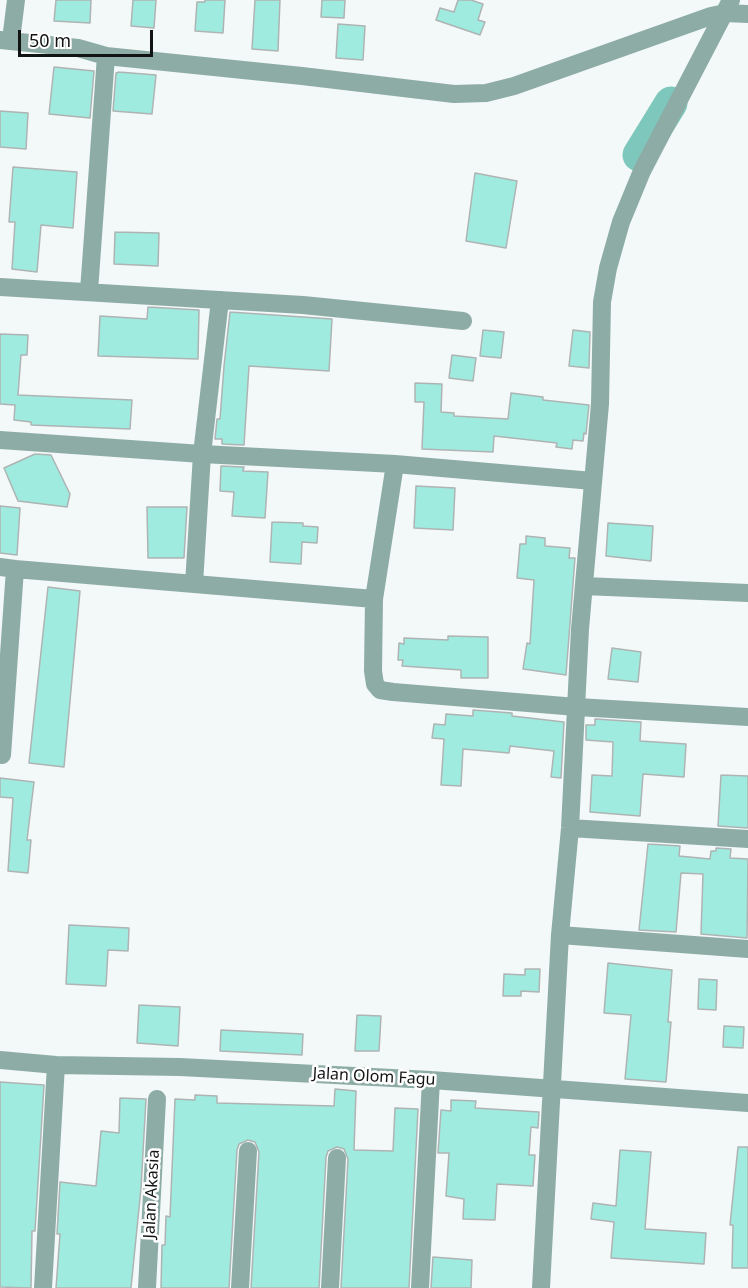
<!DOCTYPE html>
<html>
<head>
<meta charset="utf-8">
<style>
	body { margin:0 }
	#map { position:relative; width:748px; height:1288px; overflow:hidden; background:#f3f9f8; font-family:"Noto Sans",sans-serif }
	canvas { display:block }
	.scale { position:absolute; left:18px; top:30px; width:135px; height:27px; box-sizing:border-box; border:3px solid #121413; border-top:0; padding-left:8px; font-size:18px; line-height:21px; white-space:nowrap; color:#121413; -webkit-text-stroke:4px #fff; paint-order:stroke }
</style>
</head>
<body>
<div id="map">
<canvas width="748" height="1288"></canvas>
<div class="scale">50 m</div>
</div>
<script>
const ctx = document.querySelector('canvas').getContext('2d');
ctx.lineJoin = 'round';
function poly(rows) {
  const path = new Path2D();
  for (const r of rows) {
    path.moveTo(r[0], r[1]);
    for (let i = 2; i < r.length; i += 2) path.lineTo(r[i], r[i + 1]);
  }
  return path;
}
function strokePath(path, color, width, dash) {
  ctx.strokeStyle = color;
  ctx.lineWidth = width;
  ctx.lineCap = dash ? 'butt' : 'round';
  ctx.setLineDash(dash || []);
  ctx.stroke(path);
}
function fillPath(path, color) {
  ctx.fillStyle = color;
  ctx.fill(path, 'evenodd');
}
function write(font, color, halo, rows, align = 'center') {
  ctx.font = font + ' "Noto Sans",sans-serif';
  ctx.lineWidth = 5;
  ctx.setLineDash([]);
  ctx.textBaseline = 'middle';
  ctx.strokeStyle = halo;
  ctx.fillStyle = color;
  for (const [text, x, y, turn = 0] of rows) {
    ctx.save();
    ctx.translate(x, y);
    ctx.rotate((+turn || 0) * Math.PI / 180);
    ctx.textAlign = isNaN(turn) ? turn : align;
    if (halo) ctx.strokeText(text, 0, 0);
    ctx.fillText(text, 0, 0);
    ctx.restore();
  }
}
const river = poly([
	[639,155,671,103]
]);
const building = poly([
	[56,0,91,0,90,23,54,21,56,0],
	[133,0,156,0,154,28,131,26,133,0],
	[205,0,225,0,223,33,195,31,197,2,205,2,205,0],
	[255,0,280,0,278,51,252,49,255,0],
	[322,0,345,0,344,18,321,17,322,0],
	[458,0,471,0,483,4,478,20,485,22,480,35,436,20,440,8,454,12,458,0],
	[338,24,365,26,363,60,336,58,338,24],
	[54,67,94,71,90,118,49,114,54,67],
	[119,72,156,75,152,114,113,111,116,73,119,72],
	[0,111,28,113,26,149,0,147,0,111],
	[13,167,77,172,73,228,41,225,37,272,12,269,15,222,9,222,13,167],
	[475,173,517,181,506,248,466,241,475,173],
	[115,232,159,233,158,266,114,264,115,232],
	[148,307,199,310,198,359,98,356,100,316,147,319,148,307],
	[230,312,332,319,329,371,249,366,244,445,222,444,222,439,215,439,217,419,220,419,224,366,230,312],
	[483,330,504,332,501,358,480,356,483,330],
	[573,330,590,332,589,368,569,366,573,330],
	[0,334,28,335,27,355,21,355,18,395,132,400,130,429,31,425,31,422,14,420,15,405,0,404,0,334],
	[452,355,476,358,473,381,449,378,452,355],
	[415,383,442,384,441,412,454,413,454,416,508,419,511,393,543,397,543,400,589,405,586,434,584,433,583,441,573,440,572,449,556,447,557,443,494,436,493,452,422,449,424,402,415,402,415,383],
	[35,454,51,455,70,494,67,507,18,501,4,468,35,454],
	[221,466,244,467,243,471,268,472,265,518,232,516,234,492,220,491,221,466],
	[416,486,455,488,453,530,414,528,416,486],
	[0,506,20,508,17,555,0,553,0,506],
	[147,507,187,507,184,558,148,558,147,507],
	[272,522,303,523,303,526,318,527,317,543,302,542,301,564,270,562,272,522],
	[608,523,653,526,651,561,606,556,608,523],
	[526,536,545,538,545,546,570,548,569,558,575,558,566,675,523,669,527,643,530,644,534,580,517,578,520,544,526,544,526,536],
	[48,587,80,591,64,767,29,763,48,587],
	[448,636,488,637,488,678,461,678,461,670,402,666,403,660,398,660,399,643,404,644,404,638,448,640,448,636],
	[612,648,641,652,638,682,608,679,612,648],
	[473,710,512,713,512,716,564,722,561,778,551,777,554,751,510,746,509,753,463,749,461,786,441,785,444,739,432,738,434,724,445,725,446,714,473,716,473,710],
	[595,719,641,722,640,741,686,744,684,777,643,774,640,816,590,812,592,775,612,776,613,742,586,740,586,725,595,725,595,719],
	[721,775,748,776,748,828,718,826,721,775],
	[0,778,34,782,27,840,31,840,28,873,8,871,13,798,0,797,0,778],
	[648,844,680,846,679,856,710,859,711,851,716,851,716,848,731,849,730,858,748,859,747,938,701,934,703,874,681,873,676,932,639,930,648,844],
	[69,925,129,928,128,951,108,950,106,986,66,984,69,925],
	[608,963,672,970,668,1022,671,1022,666,1082,625,1079,631,1015,604,1013,608,963],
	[525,969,540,969,539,992,521,991,521,996,503,996,504,974,525,975,525,969],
	[699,979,717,980,716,1010,698,1009,699,979],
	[139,1005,180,1007,178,1046,137,1043,139,1005],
	[357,1015,381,1016,379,1051,355,1051,357,1015],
	[724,1026,744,1027,743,1048,723,1047,724,1026],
	[221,1030,303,1034,302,1055,220,1051,221,1030],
	[0,1082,44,1085,35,1231,32,1231,31,1288,0,1287,0,1082],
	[335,1089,356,1091,354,1150,393,1151,395,1108,418,1109,409,1288,341,1288,348,1159,344,1149,337,1147,328,1151,326,1157,319,1288,251,1288,259,1152,255,1142,248,1140,239,1144,237,1150,229,1288,161,1288,162,1245,165,1245,166,1216,170,1217,175,1099,195,1100,195,1095,217,1096,217,1103,334,1106,335,1089],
	[120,1098,146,1099,141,1188,131,1288,56,1288,60,1234,57,1234,60,1182,96,1186,101,1131,119,1133,120,1098],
	[451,1100,476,1101,475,1108,539,1112,538,1128,531,1127,529,1155,535,1155,533,1186,497,1184,495,1220,463,1219,464,1199,446,1196,449,1153,438,1153,441,1110,451,1111,451,1100],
	[738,1147,748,1147,748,1268,732,1268,733,1225,730,1225,738,1147],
	[620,1150,651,1152,645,1229,706,1233,704,1264,611,1258,614,1222,591,1219,593,1203,616,1206,620,1150],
	[433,1257,472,1260,471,1288,431,1288,433,1257]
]);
const minor = poly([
	[0,40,78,48,106,56,302,76,454,94,486,93,514,86,711,16,725,13,748,14],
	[11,40,16,0],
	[0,287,303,305,463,321],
	[89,291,106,56],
	[0,440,202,454,395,464,593,481],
	[395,464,374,599,373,671,375,684,380,690,393,692,577,707,748,717],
	[0,567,15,569,2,755],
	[15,569,374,599],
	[194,584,202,454,220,300],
	[584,586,748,593],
	[570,828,748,839],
	[560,935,748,949],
	[0,1060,56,1065,180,1067,431,1080,748,1103],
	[43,1288,56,1065],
	[147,1288,157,1099],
	[240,1288,248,1151],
	[330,1288,337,1158],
	[420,1288,431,1080],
	[541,1288,560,935,570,828,580,629,600,404,602,302,608,268,621,222,642,171,731,0]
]);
const streetNames = [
	["Jalan Olom Fagu",374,1077,3],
	["Jalan Akasia",152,1194,-87]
];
strokePath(river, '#7dc7bc', 33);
fillPath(building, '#a0ebdf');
strokePath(building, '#aeb4b3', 1.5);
strokePath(minor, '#8eaca6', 18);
write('16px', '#121413', '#fff', streetNames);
</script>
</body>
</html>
